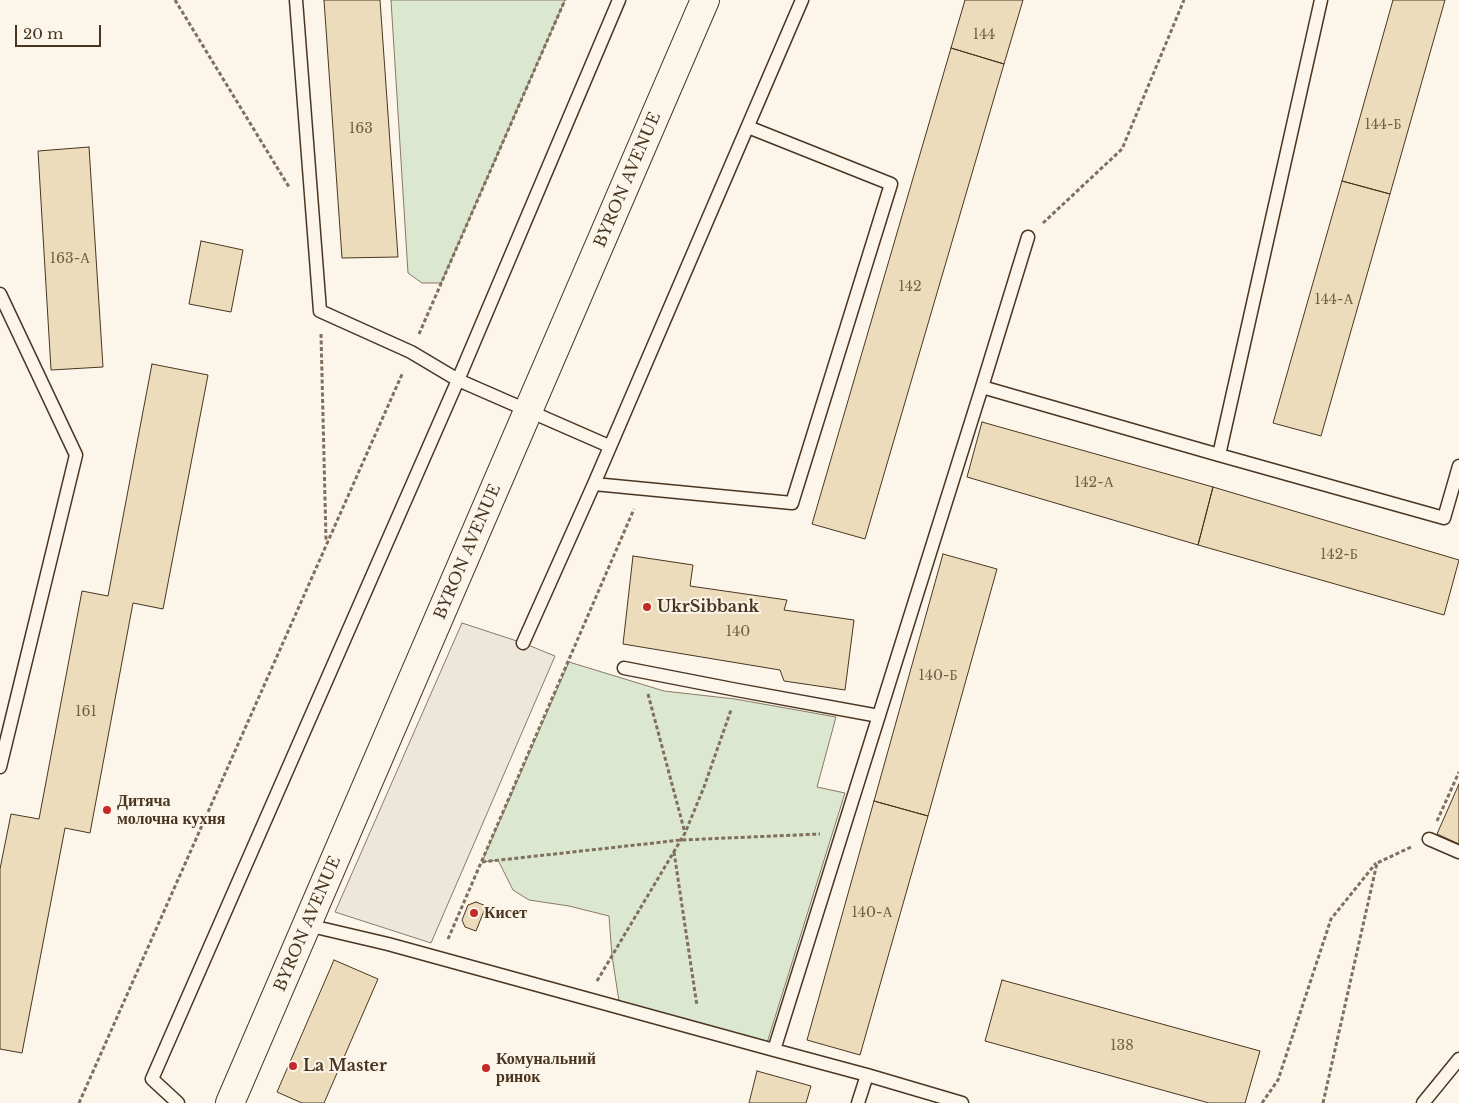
<!DOCTYPE html>
<html>
<head>
<meta charset="utf-8">
<style>
	body { margin:0 }
	#map { position:relative; width:1459px; height:1103px; overflow:hidden; background:#fbf6e9; font-family:"Libre Baskerville",serif }
	canvas { display:block }
	.scale { position:absolute; left:15px; top:25px; width:86px; height:22px; box-sizing:border-box; border:2px solid #4a3520; border-top:0; padding-left:6px; font-size:15px; line-height:18px; white-space:nowrap; color:#4a3520; -webkit-text-stroke:4px #fbf6e9; paint-order:stroke }
</style>
</head>
<body>
<div id="map">
<canvas width="1459" height="1103"></canvas>
<div class="scale">20 m</div>
</div>
<script>
const ctx = document.querySelector('canvas').getContext('2d');
ctx.lineJoin = 'round';
function fillPath(path, color) {
  ctx.fillStyle = color;
  ctx.fill(path, 'evenodd');
}
function poly(rows) {
  const path = new Path2D();
  for (const r of rows) {
    path.moveTo(r[0], r[1]);
    for (let i = 2; i < r.length; i += 2) path.lineTo(r[i], r[i + 1]);
  }
  return path;
}
function strokePath(path, color, width, dash) {
  ctx.strokeStyle = color;
  ctx.lineWidth = width;
  ctx.lineCap = dash ? 'butt' : 'round';
  ctx.setLineDash(dash || []);
  ctx.stroke(path);
}
function write(font, color, halo, rows, align = 'center') {
  ctx.font = font + ' "Libre Baskerville",serif';
  ctx.lineWidth = 4;
  ctx.setLineDash([]);
  ctx.textBaseline = 'middle';
  ctx.strokeStyle = halo;
  ctx.fillStyle = color;
  for (const [text, x, y, turn = 0] of rows) {
    ctx.save();
    ctx.translate(x, y);
    ctx.rotate((+turn || 0) * Math.PI / 180);
    ctx.textAlign = isNaN(turn) ? turn : align;
    if (halo) ctx.strokeText(text, 0, 0);
    ctx.fillText(text, 0, 0);
    ctx.restore();
  }
}
const green = poly([
	[391,0,565,0,441,283,422,283,408,273,391,0],
	[569,662,664,691,735,699,836,717,817,787,845,793,767,1043,619,1001,612,956,609,916,569,906,529,900,513,890,498,860,482,862,569,662]
]);
const parking = poly([
	[462,623,523,643,555,656,431,943,335,912,462,623]
]);
const building = poly([
	[324,0,380,0,398,257,342,258,324,0],
	[965,0,1023,0,1004,64,951,48,965,0],
	[1393,0,1445,0,1390,194,1342,181,1393,0],
	[951,48,1004,64,865,539,812,524,951,48],
	[89,147,103,367,51,370,38,151,89,147],
	[1342,181,1390,194,1321,436,1273,423,1342,181],
	[201,241,243,250,231,312,189,304,201,241],
	[152,364,208,375,163,609,133,603,90,833,65,828,22,1053,0,1049,0,869,11,814,39,819,82,591,108,596,152,364],
	[982,422,1213,487,1198,545,967,477,982,422],
	[1213,487,1459,560,1444,615,1198,545,1213,487],
	[943,554,997,569,928,816,874,801,943,554],
	[633,556,693,565,690,586,787,600,784,610,854,620,845,690,784,681,780,670,623,644,633,556],
	[1459,784,1459,844,1437,834,1459,784],
	[874,801,928,816,860,1055,807,1040,874,801],
	[476,902,486,906,476,931,465,927,462,920,468,905,476,902],
	[334,960,378,979,324,1103,302,1103,277,1092,334,960],
	[1002,980,1260,1051,1245,1103,1209,1103,985,1041,1002,980],
	[757,1071,811,1086,806,1103,749,1103,757,1071]
]);
const path = poly([
	[175,0,289,187],
	[1043,223,1122,149,1184,0],
	[321,334,326,540],
	[419,334,565,0],
	[648,694,685,833],
	[1437,821,1459,772],
	[674,852,697,1006],
	[482,862,681,840,820,834],
	[448,939,634,509],
	[597,981,685,833,704,787,731,710],
	[79,1103,403,372],
	[1262,1103,1278,1080,1331,919,1376,863],
	[1323,1103,1377,863,1411,847]
]);
const service = poly([
	[296,0,320,311,411,352,458,380,609,446],
	[1321,0,1219,455,1444,518,1459,466],
	[1028,237,982,387,1219,455],
	[0,294,76,455,0,767],
	[594,484,792,503,891,184,748,127],
	[523,643,594,484,802,0],
	[624,668,737,690,879,716],
	[1429,839,1459,852],
	[307,925,388,944,774,1050,982,387],
	[774,1050,867,1075,962,1103],
	[178,1103,152,1079,458,380,619,0],
	[858,1103,867,1075],
	[1423,1103,1459,1059]
]);
const primary = poly([
	[230,1103,705,0]
]);
const markers = [
	[647,607,5,"#c62828"],
	[107,810,5,"#c62828"],
	[474,913,5,"#c62828"],
	[293,1066,5,"#c62828"],
	[486,1068,5,"#c62828"]
];
const numberNames = [
	["144",984,35],
	["144-Б",1383,125],
	["163",361,129],
	["163-А",70,259],
	["142",910,287],
	["144-А",1334,300],
	["142-А",1094,483],
	["142-Б",1339,555],
	["140",738,632],
	["140-Б",938,676],
	["161",86,712],
	["140-А",872,913],
	["138",1122,1046]
];
const streetNames = [
	["BYRON AVENUE",628,180,-67],
	["BYRON AVENUE",468,552,-67],
	["BYRON AVENUE",308,924,-67]
];
const poiNames = [
	["UkrSibbank",657,607],
	["Дитяча",117,801],
	["молочна кухня",117,819],
	["Кисет",484,913],
	["Комунальний",496,1059],
	["ринок",496,1077],
	["La Master",303,1066]
];
fillPath(green, '#dce7d0');
strokePath(green, '#887966', 1);
fillPath(parking, '#ede7d9');
strokePath(parking, '#887966', 1);
fillPath(building, '#ecdcbc');
strokePath(building, '#4a3520', 1);
strokePath(service, '#4a3520', 15);
strokePath(primary, '#4a3520', 30);
strokePath(path, '#7f6f5c', 3, [4, 2.5]);
strokePath(service, '#fbf6e9', 12);
strokePath(primary, '#fbf6e9', 28);
for (const [x, y, r, color] of markers) {
  const dot = new Path2D();
  dot.arc(x, y, r, 0, 2 * Math.PI);
  ctx.fillStyle = color;
  ctx.fill(dot);
  strokePath(dot, '#fbf6e9', 2);
}
write('14px', '#725f47', null, numberNames);
write('16px', '#4a3520', '#fbf6e9', streetNames);
write('bold 16px', '#4a3520', '#fbf6e9', poiNames, 'left');
</script>
</body>
</html>
